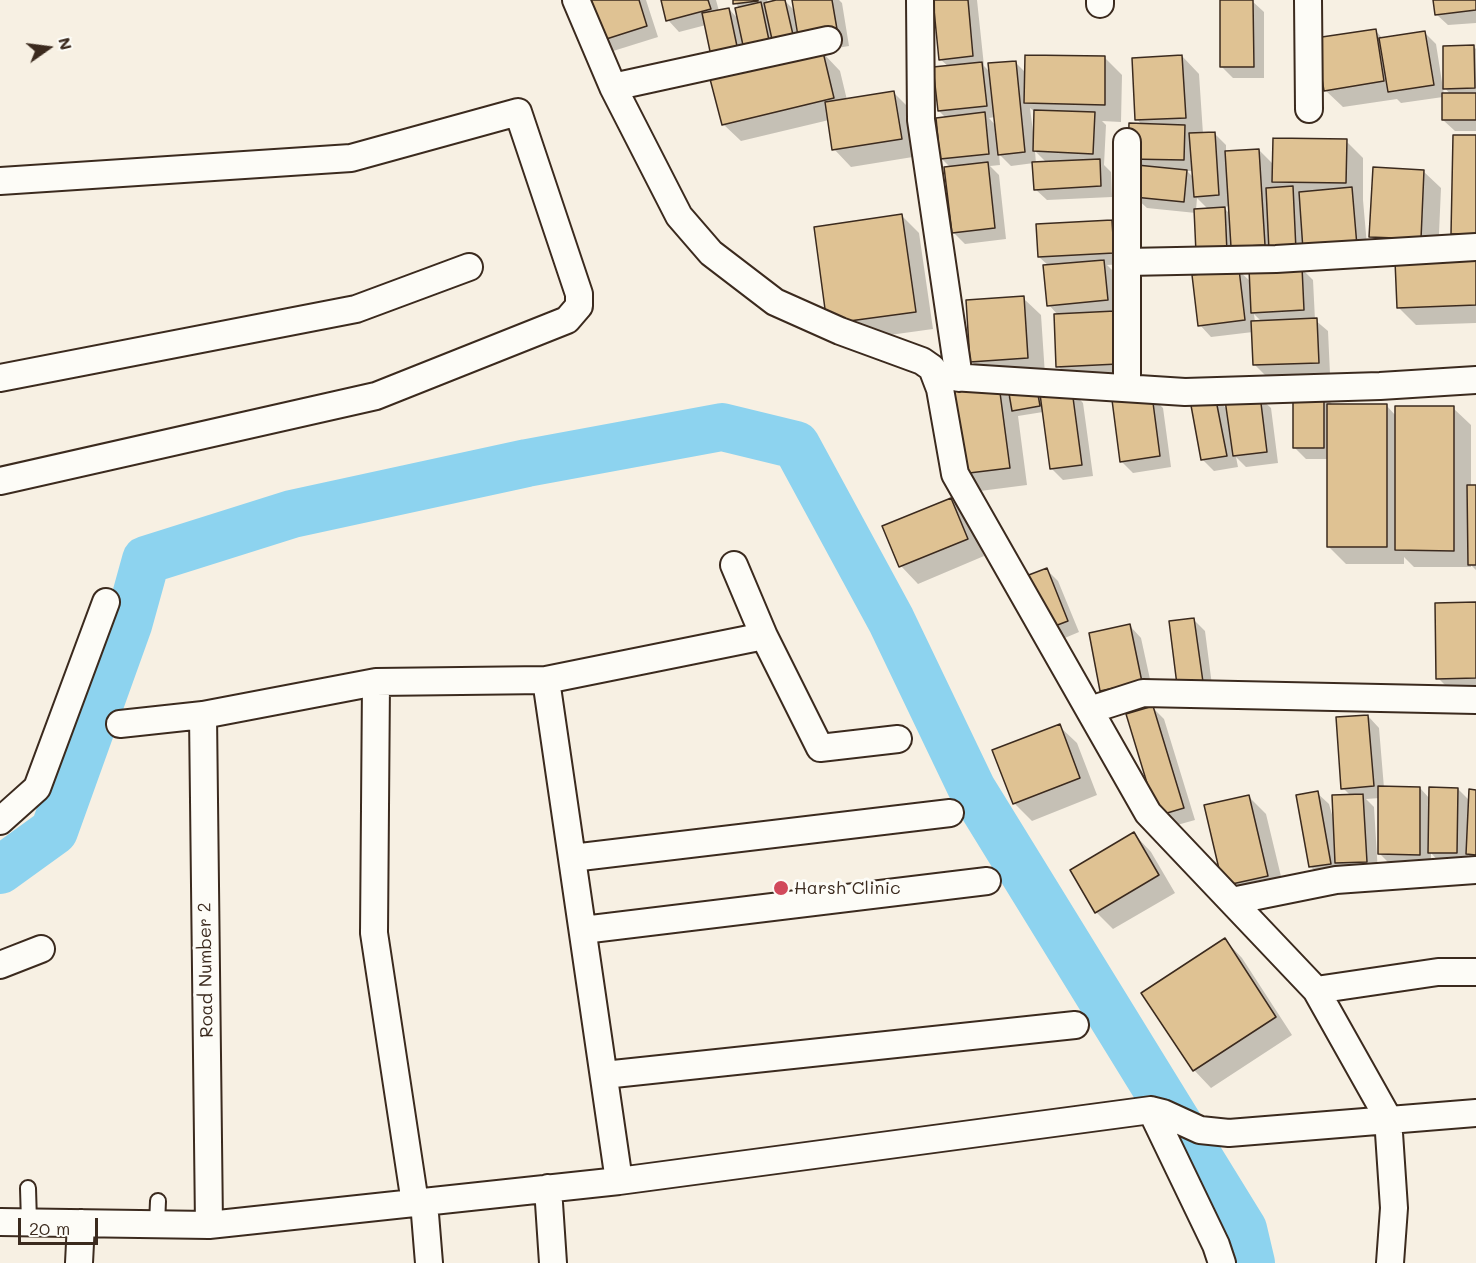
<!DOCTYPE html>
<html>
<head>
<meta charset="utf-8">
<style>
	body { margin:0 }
	#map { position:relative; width:1476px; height:1263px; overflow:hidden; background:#f7f0e3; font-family:Mali,sans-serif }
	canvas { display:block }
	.north { position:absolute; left:18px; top:18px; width:60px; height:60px; -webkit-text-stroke:4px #fdfcf7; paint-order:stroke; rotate:76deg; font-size:16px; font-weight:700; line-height:24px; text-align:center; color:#3b2a1e }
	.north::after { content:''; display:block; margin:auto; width:21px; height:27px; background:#3b2a1e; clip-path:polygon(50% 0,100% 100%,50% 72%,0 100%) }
	.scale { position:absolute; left:18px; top:1218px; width:80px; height:27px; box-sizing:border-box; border:3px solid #3b2a1e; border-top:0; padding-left:8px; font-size:18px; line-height:21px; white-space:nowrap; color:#3b2a1e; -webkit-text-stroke:4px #fdfcf7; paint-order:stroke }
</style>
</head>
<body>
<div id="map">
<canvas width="1476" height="1263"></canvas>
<div class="north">N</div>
<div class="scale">20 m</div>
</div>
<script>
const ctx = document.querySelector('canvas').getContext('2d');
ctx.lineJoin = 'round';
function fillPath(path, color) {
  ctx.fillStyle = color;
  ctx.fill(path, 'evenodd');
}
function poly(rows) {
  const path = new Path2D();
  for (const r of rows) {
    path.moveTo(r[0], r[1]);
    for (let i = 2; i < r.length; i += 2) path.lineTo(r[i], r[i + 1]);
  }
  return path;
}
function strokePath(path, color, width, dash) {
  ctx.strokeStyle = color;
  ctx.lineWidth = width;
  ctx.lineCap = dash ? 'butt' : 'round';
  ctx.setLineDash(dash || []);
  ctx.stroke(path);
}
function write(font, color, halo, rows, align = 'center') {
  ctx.font = font + ' Mali,sans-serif';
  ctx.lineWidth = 6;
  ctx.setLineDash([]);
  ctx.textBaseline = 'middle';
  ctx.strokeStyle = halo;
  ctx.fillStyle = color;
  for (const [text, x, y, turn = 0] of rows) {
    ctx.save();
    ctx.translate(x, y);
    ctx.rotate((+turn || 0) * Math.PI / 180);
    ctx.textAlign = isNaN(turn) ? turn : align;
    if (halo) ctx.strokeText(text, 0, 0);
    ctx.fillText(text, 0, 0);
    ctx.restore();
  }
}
const shadow = poly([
	[589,0,646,0,658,37,610,52],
	[662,0,716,0,719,11,729,9,739,20,739,8,734,0,767,0,768,3,784,0,795,11,793,0,839,0,842,3,849,46,748,63,706,25,679,32,668,20],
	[935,0,977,0,984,66,991,73,1015,62,1026,73,1105,58,1122,75,1121,122,1102,121,1106,125,1104,165,1111,172,1112,197,1047,200,1035,189,1034,163,1011,166,999,154,1000,165,990,166,999,175,1006,239,965,244,953,232,951,168,942,159,946,118,939,111,949,67,940,59],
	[1030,108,1036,113,1035,132,1033,132],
	[995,117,996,126,989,118],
	[1035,151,1047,163,1036,164],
	[1435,0,1476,0,1476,23,1448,25,1436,14],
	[1252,1,1264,12,1264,78,1233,78,1221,66],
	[1375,30,1383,39,1424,32,1436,44,1444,95,1451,95,1443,86,1474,47,1476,49,1476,131,1455,131,1443,120,1443,97,1401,103,1397,99,1343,107,1325,90],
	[823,53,840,71,847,100,893,92,911,110,919,156,851,167,834,149,829,120,741,141,723,124],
	[1182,56,1199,74,1203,134,1214,133,1226,145,1226,152,1259,150,1274,165,1346,141,1363,158,1363,200,1368,257,1238,263,1196,213,1147,208,1135,197,1142,125,1137,119],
	[1187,171,1193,171,1194,178],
	[1197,198,1208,209,1196,210],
	[1230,206,1230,214,1223,207],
	[1476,137,1476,250,1470,250,1453,233],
	[1423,171,1441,188,1438,256,1388,254,1371,236],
	[902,216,919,233,933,329,846,341,816,228],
	[1111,221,1123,233,1125,264,1107,265,1115,273,1135,381,1075,384,1058,366,1058,315,1049,305,1049,266,1039,257],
	[1476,260,1476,323,1416,325,1398,307],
	[1301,268,1313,280,1315,320,1328,331,1330,374,1266,376,1255,365,1253,332,1211,337,1200,325,1239,271,1251,282],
	[1254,314,1262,322,1255,322],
	[1023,298,1041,315,1045,375,989,379,971,361],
	[999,387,1011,399,1010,389,1072,391,1083,403,1093,476,1063,480,1051,468,1043,412,1018,416,1027,485,980,491,962,473],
	[1323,395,1334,406,1386,405,1396,416,1453,408,1471,425,1471,486,1476,486,1476,570,1471,565,1471,567,1414,567,1404,557,1404,564,1346,564,1328,546,1328,459,1306,459,1294,447],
	[1151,396,1163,408,1171,467,1133,473,1121,461],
	[1215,397,1228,410,1259,397,1271,408,1278,463,1246,467,1236,457,1238,467,1214,471,1203,460],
	[951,499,969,517,984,556,918,584,901,566],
	[1047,570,1058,581,1079,632,1060,640,1048,629],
	[1476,604,1476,695,1455,695,1438,678],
	[1194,620,1205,631,1213,693,1190,696],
	[1130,626,1141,638,1153,693,1113,701,1102,690],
	[1153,708,1164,719,1195,820,1170,827,1128,715],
	[1368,716,1379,728,1384,788,1420,788,1430,799,1458,789,1470,801,1476,791,1476,862,1468,855,1468,864,1441,864,1431,853,1431,866,1391,865,1379,853,1380,798,1366,799,1374,807,1378,873,1348,874,1340,866,1342,875,1322,878,1311,867,1317,793,1329,804,1335,825,1351,796,1343,788],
	[1059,726,1077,743,1097,795,1032,821,1015,804,994,751],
	[1248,796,1266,814,1285,893,1242,903,1225,885],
	[1134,834,1151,852,1175,893,1113,929,1096,912],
	[1225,940,1242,958,1292,1035,1211,1088,1194,1070]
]);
const river = poly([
	[0,870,54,831,128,625,146,560,292,514,527,463,722,427,796,445,891,620,972,789,1243,1229,1251,1263]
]);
const building = poly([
	[584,0,639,0,647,26,597,42,584,0],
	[661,0,708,0,711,9,666,21,661,0],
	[733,0,758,0,758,1,733,4,733,0],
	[776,0,785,0,794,39,773,44,764,3,776,0],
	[792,0,832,0,838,35,799,42,792,0],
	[933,0,968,0,973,56,939,60,933,0],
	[1220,0,1253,0,1254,67,1220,67,1220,0],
	[1433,0,1476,0,1476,10,1435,15,1433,0],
	[761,2,770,45,744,50,735,8,761,2],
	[729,8,738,51,711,56,702,13,729,8],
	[1376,29,1384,81,1324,91,1315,38,1376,29],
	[1425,31,1434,85,1388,92,1379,38,1425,31],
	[1474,45,1475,88,1443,89,1443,46,1474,45],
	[823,52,834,98,722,125,710,79,823,52],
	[1025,55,1105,56,1105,105,1024,103,1025,55],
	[1182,55,1186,118,1135,120,1132,58,1182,55],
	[1016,61,1025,152,998,155,988,63,1016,61],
	[982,62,987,106,938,111,933,67,982,62],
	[894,91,902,139,832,150,825,102,894,91],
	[1442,93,1476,93,1476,120,1442,120,1442,93],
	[1034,110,1095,112,1093,154,1033,151,1034,110],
	[985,112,989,154,940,159,936,118,985,112],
	[1129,123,1185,125,1184,160,1128,159,1129,123],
	[1215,132,1219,195,1194,197,1189,133,1215,132],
	[1453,135,1476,135,1476,234,1451,234,1453,135],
	[1273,138,1347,139,1346,183,1272,182,1273,138],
	[1259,149,1265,245,1231,247,1225,151,1259,149],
	[1100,159,1101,186,1034,190,1032,162,1100,159],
	[988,162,995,228,952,233,944,167,988,162],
	[1137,165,1187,170,1184,202,1134,197,1137,165],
	[1373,167,1424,170,1421,239,1369,237,1373,167],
	[1293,186,1296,250,1269,251,1266,188,1293,186],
	[1352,187,1357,246,1303,250,1299,192,1352,187],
	[1225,207,1227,252,1196,253,1194,209,1225,207],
	[902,214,916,312,827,324,814,227,902,214],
	[1112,220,1114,253,1038,257,1036,224,1112,220],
	[1476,258,1476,305,1397,308,1395,261,1476,258],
	[1104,260,1108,300,1047,306,1043,265,1104,260],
	[1302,267,1304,310,1251,313,1249,269,1302,267],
	[1239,269,1245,320,1198,326,1192,275,1239,269],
	[1024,296,1028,358,970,362,966,300,1024,296],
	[1115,311,1118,364,1056,367,1054,314,1115,311],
	[1317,318,1319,363,1253,365,1251,321,1317,318],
	[1036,383,1040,406,1012,411,1008,388,1036,383],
	[999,385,1010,468,961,474,950,391,999,385],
	[1072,390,1082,465,1050,469,1040,394,1072,390],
	[1293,393,1324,393,1324,448,1293,448,1293,393],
	[1152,395,1160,456,1120,462,1112,400,1152,395],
	[1215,395,1227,456,1201,460,1190,400,1215,395],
	[1260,395,1267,452,1233,456,1225,400,1260,395],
	[1327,404,1387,404,1387,547,1327,547,1327,404],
	[1395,406,1454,406,1454,551,1395,550,1395,406],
	[1467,485,1476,485,1476,565,1468,565,1467,485],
	[951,498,968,539,899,567,882,526,951,498],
	[1047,568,1068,621,1047,629,1026,576,1047,568],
	[1476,602,1476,678,1436,679,1435,603,1476,602],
	[1194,618,1203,682,1177,685,1169,621,1194,618],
	[1130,624,1142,682,1100,691,1089,633,1130,624],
	[1153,706,1184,808,1157,816,1126,714,1153,706],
	[1368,715,1374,786,1341,789,1336,717,1368,715],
	[1060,724,1080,778,1013,804,992,750,1060,724],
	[1378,786,1420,787,1420,855,1378,854,1378,786],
	[1429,787,1458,788,1457,853,1428,853,1429,787],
	[1469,789,1476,790,1476,855,1466,854,1469,789],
	[1318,791,1331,864,1309,867,1296,795,1318,791],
	[1363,794,1367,862,1335,863,1332,795,1363,794],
	[1249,795,1268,876,1223,886,1204,805,1249,795],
	[1134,832,1159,875,1095,913,1070,870,1134,832],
	[1225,938,1276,1017,1193,1071,1141,993,1225,938]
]);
const service = poly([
	[28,1188,29,1222],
	[157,1224,158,1201]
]);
const minor = poly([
	[576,0,613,87,679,216,711,253,775,302,840,331,922,361,932,368,940,389,955,474,1148,813,1316,990,1388,1118,1394,1208,1390,1263],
	[920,0,921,120,959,378],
	[1100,0,1100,4],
	[1308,0,1309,109],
	[613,87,828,40],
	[1127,142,1127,387],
	[0,181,351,158,518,112,579,294,579,306,567,320,376,396,0,481],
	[1127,262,1276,259,1476,247],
	[936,376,1185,392,1380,386,1476,380],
	[0,378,356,309,469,267],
	[734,565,764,636],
	[546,680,619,1181],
	[376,682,374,933,415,1203],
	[1090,710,1143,693,1476,700],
	[203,715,209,1225],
	[120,724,203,715,376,682,546,680,764,636,820,748,898,739],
	[0,821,37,788,106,602],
	[572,858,950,813],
	[1232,901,1336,880,1476,870],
	[583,930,987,881],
	[0,965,41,949],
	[1316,990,1438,972,1476,972],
	[604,1075,1075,1025],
	[1151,1110,1216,1245,1222,1263],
	[548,1188,553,1263],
	[424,1202,429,1263],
	[0,1222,209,1225,619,1181,1151,1110,1163,1113,1200,1130,1229,1133,1476,1113],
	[79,1263,81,1223]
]);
const markers = [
	[781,888,8,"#d1495b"]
];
const poiNames = [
	["Harsh Clinic",794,888]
];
const streetNames = [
	["Road Number 2",206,970,-91]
];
fillPath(shadow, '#0003');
strokePath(river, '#8dd3ef', 48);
fillPath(building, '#dfc293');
strokePath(building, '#3b2a1e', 1.5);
strokePath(service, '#3b2a1e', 18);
strokePath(minor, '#3b2a1e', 30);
strokePath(service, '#fdfcf7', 14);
strokePath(minor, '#fdfcf7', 26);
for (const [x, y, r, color] of markers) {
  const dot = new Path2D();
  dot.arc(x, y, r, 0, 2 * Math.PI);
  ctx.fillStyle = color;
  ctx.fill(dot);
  strokePath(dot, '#fdfcf7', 2);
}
write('18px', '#3b2a1e', '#fdfcf7', poiNames, 'left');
write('18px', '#3b2a1e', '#fdfcf7', streetNames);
</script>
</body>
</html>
